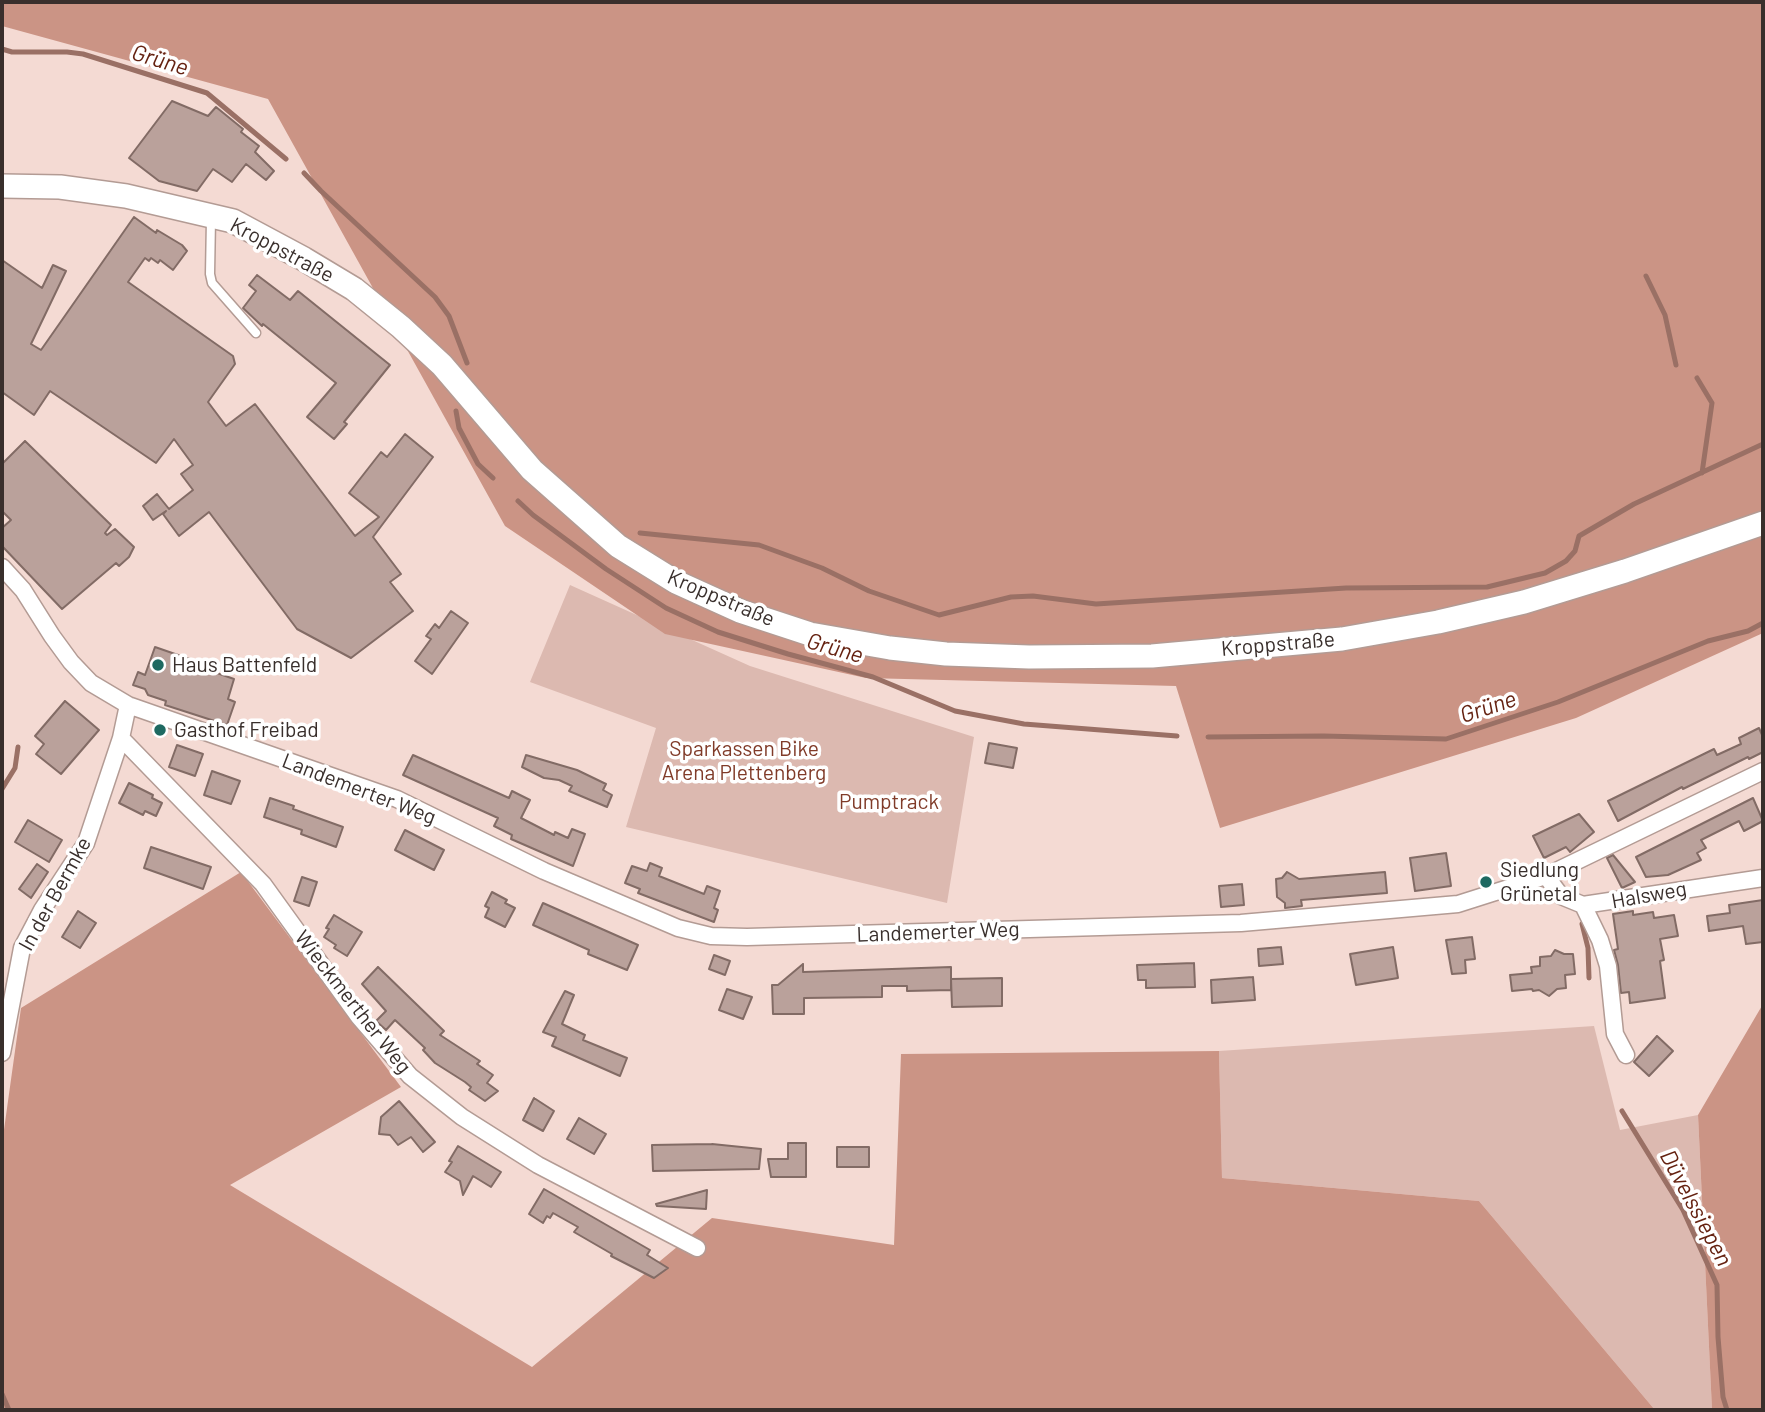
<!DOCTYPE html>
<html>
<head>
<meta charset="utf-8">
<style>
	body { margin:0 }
	#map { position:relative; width:1765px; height:1412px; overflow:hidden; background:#f4dad3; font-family:Barlow,sans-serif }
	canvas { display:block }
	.frame { position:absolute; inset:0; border:4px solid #392f2c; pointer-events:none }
</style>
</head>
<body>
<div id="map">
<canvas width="1765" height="1412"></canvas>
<div class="frame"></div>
</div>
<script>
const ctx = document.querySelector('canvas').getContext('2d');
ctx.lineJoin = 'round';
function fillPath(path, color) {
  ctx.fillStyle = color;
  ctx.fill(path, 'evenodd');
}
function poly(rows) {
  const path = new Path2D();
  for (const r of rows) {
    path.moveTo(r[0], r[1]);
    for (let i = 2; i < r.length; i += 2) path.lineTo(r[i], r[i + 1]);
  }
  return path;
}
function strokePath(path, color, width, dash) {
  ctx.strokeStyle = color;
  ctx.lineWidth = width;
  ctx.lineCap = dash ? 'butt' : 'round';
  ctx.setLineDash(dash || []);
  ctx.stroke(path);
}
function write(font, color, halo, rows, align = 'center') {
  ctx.font = font + ' Barlow,sans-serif';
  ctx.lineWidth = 7;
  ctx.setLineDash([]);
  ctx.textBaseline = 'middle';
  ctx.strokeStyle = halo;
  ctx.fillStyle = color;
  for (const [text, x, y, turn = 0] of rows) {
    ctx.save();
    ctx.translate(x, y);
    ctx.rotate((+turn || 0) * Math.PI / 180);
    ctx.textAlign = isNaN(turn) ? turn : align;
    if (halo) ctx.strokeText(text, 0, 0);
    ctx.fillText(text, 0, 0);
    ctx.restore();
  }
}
const green = poly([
	[570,585,750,666,974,737,947,903,626,827,656,728,530,682],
	[1594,1026,1620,1130,1698,1115,1712,1410,1655,1410,1479,1201,1222,1178,1219,1051]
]);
const forest = poly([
	[2,2,1763,2,1763,633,1576,718,1220,828,1176,686,866,678,665,634,505,526,268,99,2,26],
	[241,872,401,1087,230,1185,532,1367,712,1218,894,1245,901,1054,1219,1051,1222,1178,1479,1201,1655,1410,2,1410,2,1144,21,1008],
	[1763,1004,1763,1410,1712,1410,1698,1115]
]);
const stream = poly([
	[2,49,12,52,67,52,83,54,207,93,286,159],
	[304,173,321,191,435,297,449,316,467,363],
	[1646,276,1665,315,1676,365],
	[1697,378,1712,403,1702,473],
	[456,411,459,428,478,464,493,478],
	[518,501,533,515,606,569,666,608,718,632,788,654,873,677,955,711,1024,724,1177,736],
	[640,533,759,545,822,568,869,591,939,615,1011,597,1033,596,1096,604,1346,588,1487,587,1545,573,1566,561,1575,551,1579,536,1634,504,1763,444],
	[1208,737,1323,736,1446,739,1558,702,1708,641,1748,631,1763,623],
	[2,789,15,768,18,747],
	[1582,924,1588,948,1589,978],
	[1622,1111,1683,1210,1717,1285,1718,1337,1723,1397,1727,1410],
	[2,1394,9,1410]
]);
const building = poly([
	[172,101,208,116,216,107,243,129,241,132,259,146,255,152,274,171,266,180,246,164,232,182,213,169,197,191,159,181,129,158,172,101],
	[134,217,156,233,157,230,182,245,187,251,173,270,160,260,158,263,151,258,149,261,145,258,128,282,233,356,235,364,208,402,226,426,255,404,355,536,379,517,349,493,381,452,387,457,405,434,433,457,373,537,401,574,390,582,413,611,351,658,297,629,209,512,179,536,163,514,166,511,153,520,143,506,157,494,169,509,193,490,181,474,193,465,174,439,156,463,50,391,34,415,2,392,2,260,42,288,53,265,66,271,31,344,41,350,134,217],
	[257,275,290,300,298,291,390,365,344,422,347,424,334,439,307,417,336,383,263,324,262,326,243,308,256,291,249,285,257,275],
	[25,441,111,525,105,533,107,535,115,529,134,547,129,557,119,566,116,563,62,609,2,546,2,528,11,520,2,511,2,464,25,441],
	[451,611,468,623,432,674,415,661,431,639,426,636,435,624,439,628,451,611],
	[155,647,201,663,200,667,234,679,228,699,235,702,227,725,165,705,166,701,148,695,145,689,133,685,138,672,145,675,155,647],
	[65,701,99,730,61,774,36,754,44,744,35,736,65,701],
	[1759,728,1763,737,1763,752,1749,759,1748,757,1683,789,1682,787,1618,821,1608,801,1714,749,1717,755,1741,744,1739,738,1759,728],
	[989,743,1017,748,1013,768,985,763,989,743],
	[177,745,203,754,195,776,169,767,177,745],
	[413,755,509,798,512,791,530,800,521,818,554,835,555,832,568,838,572,829,585,834,573,866,511,839,512,835,494,826,498,818,403,775,413,755],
	[526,755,577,770,606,784,603,790,612,795,607,807,569,791,572,786,559,780,544,778,522,767,526,755],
	[212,771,240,781,231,804,204,795,212,771],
	[129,783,153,795,152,798,162,803,156,816,145,811,143,815,119,803,129,783],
	[270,798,294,806,293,809,343,827,336,847,301,834,302,830,264,817,270,798],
	[1753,798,1763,821,1744,831,1739,821,1701,840,1706,848,1697,853,1701,860,1668,875,1646,877,1636,857,1753,798],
	[1579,814,1594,832,1570,852,1566,847,1544,858,1533,836,1579,814],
	[28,820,62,840,49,862,15,842,28,820],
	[405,830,444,850,434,870,395,850,405,830],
	[151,847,211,867,203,889,144,868,151,847],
	[1446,853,1451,886,1415,891,1410,858,1446,853],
	[1613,855,1635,882,1622,888,1607,858,1613,855],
	[650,863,662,868,659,876,704,894,707,886,720,891,714,908,718,910,714,922,638,893,640,889,625,883,632,866,647,871,650,863],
	[37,864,48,872,31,898,19,889,37,864],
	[1287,872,1299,879,1385,872,1387,893,1301,900,1302,906,1285,908,1285,903,1277,897,1276,879,1282,878,1287,872],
	[302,877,317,882,309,906,294,901,302,877],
	[1242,884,1244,905,1221,907,1219,886,1242,884],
	[492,892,507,900,505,903,515,908,505,927,485,917,489,908,485,906,492,892],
	[1763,900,1763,942,1746,944,1743,926,1709,931,1707,916,1730,913,1729,905,1763,900],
	[543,903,638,945,627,970,588,954,589,950,533,925,543,903],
	[78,911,96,923,80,948,62,937,78,911],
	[1633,911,1633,915,1653,912,1654,918,1674,915,1678,936,1660,939,1664,960,1660,961,1665,998,1630,1003,1629,992,1621,993,1618,965,1614,950,1618,949,1613,914,1633,911],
	[334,915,362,932,347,956,334,948,336,945,324,937,329,929,326,928,334,915],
	[1472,937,1475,959,1465,960,1466,973,1452,974,1446,940,1472,937],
	[1281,947,1283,964,1259,966,1258,949,1281,947],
	[1393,947,1398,978,1356,985,1350,954,1393,947],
	[1555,950,1564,954,1573,954,1575,974,1565,975,1566,988,1557,989,1549,996,1539,990,1533,991,1532,989,1512,991,1510,975,1532,973,1531,967,1540,966,1540,957,1551,956,1555,950],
	[714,955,730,961,725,975,709,969,714,955],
	[1194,963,1195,987,1146,988,1146,980,1138,980,1137,965,1194,963],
	[803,964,803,972,951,967,951,990,907,991,907,986,882,986,882,997,804,998,804,1014,773,1014,772,985,778,985,803,964],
	[378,967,444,1031,440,1035,480,1061,477,1064,493,1075,487,1083,498,1091,485,1101,469,1090,471,1087,465,1082,435,1063,423,1050,425,1048,395,1020,386,1030,376,1021,386,1011,362,984,378,967],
	[1253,977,1255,1000,1212,1003,1211,980,1253,977],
	[1002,978,1002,1006,952,1007,951,979,1002,978],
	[727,989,752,997,743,1019,719,1010,727,989],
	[565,991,574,995,562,1024,585,1035,583,1040,627,1058,620,1076,552,1046,556,1037,543,1032,565,991],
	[1657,1036,1673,1051,1649,1076,1634,1062,1657,1036],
	[534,1098,554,1111,543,1131,523,1120,534,1098],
	[399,1101,435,1142,423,1152,411,1137,398,1145,390,1135,379,1134,381,1117,399,1101],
	[579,1118,606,1134,594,1154,567,1139,579,1118],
	[788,1143,806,1143,806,1177,771,1177,768,1159,788,1159,788,1143],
	[712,1144,761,1149,759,1169,653,1171,652,1145,712,1144],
	[458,1146,501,1172,491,1187,473,1176,463,1195,460,1181,445,1172,452,1162,449,1161,458,1146],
	[837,1147,869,1147,869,1167,837,1167,837,1147],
	[544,1189,650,1250,647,1255,668,1268,654,1278,611,1256,612,1254,574,1232,578,1227,553,1213,550,1218,547,1216,543,1223,529,1214,544,1189],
	[707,1190,706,1209,657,1206,656,1204,707,1190]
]);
const lane = poly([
	[211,219,210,274,212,283,256,333]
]);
const street = poly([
	[2,567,23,590,52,636,71,662,91,683,128,705,397,799,544,871,678,928,711,936,747,937,1241,923,1458,904,1546,876,1763,771],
	[121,738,263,884,359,1017,410,1076,462,1117,538,1165,697,1248],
	[1546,876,1561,896,1583,905,1763,878],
	[1583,905,1600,940,1608,966,1615,1034,1626,1055],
	[2,1053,22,948,42,910,86,843,121,738,128,705]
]);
const secondary = poly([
	[2,186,60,187,126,196,233,221,304,259,354,289,401,327,442,365,532,470,618,546,676,582,740,611,810,634,890,648,946,654,1029,657,1152,656,1342,639,1438,622,1524,602,1625,571,1763,523]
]);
const markers = [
	[158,665,7,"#1e6961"],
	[160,730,7,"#1e6961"],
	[1486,882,7,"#1e6961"]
];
const streetNames = [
	["Kroppstraße",282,250,28],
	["Kroppstraße",721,598,23],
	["Kroppstraße",1278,644,-5],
	["Landemerter Weg",359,789,21],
	["In der Bermke",55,894,-61],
	["Halsweg",1649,895,-10],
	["Landemerter Weg",938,932,-2],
	["Wieckmerther Weg",353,1002,52]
];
const poiNames = [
	["Haus Battenfeld",172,665],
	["Gasthof Freibad",174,730],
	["Siedlung",1500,870],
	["Grünetal",1500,894]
];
const parkNames = [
	["Sparkassen Bike",744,749],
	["Arena Plettenberg",744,773],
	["Pumptrack",889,802]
];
const waterNames = [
	["Grüne",160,60,17],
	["Grüne",835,648,16],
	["Grüne",1488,707,-18],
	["Düvelssiepen",1696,1208,62]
];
fillPath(green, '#dcb9b0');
fillPath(forest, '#cb9485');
strokePath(stream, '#9a7065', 5);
fillPath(building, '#baa19b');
strokePath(building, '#826b65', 2);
strokePath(lane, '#b39b94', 11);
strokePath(street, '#b39b94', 19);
strokePath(secondary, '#b39b94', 26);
strokePath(lane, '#fff', 8);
strokePath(street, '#fff', 16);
strokePath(secondary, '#fff', 23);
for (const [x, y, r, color] of markers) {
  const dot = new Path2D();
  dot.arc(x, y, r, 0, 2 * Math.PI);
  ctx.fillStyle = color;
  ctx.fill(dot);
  strokePath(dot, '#fff', 2.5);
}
write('21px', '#392f2c', '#fff', streetNames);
write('21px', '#392f2c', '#fff', poiNames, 'left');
write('21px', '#803b29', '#fff', parkNames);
write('italic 23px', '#652211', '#fff', waterNames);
</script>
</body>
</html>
